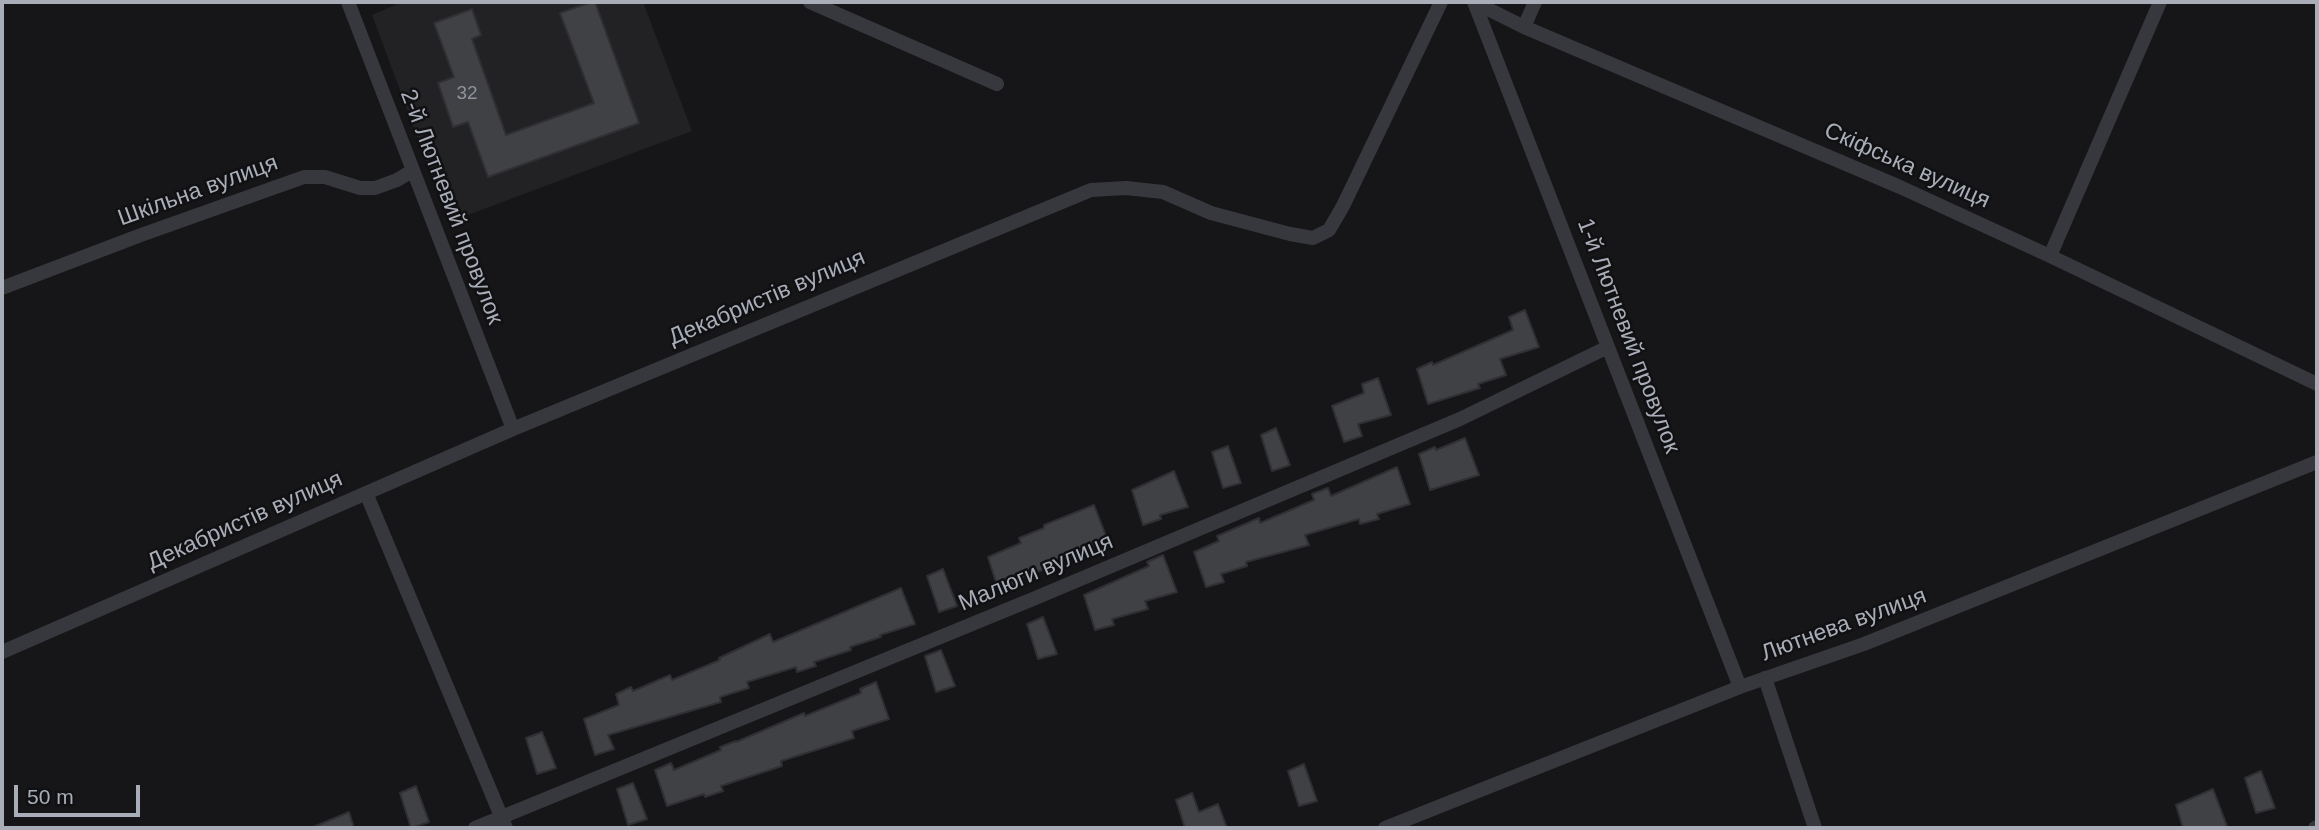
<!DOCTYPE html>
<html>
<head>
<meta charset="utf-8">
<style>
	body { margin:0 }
	#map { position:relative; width:2319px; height:830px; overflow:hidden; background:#161618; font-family:Arial,sans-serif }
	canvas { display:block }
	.frame { position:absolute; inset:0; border:4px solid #a8adb8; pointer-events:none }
	.scale { position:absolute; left:14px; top:785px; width:126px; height:32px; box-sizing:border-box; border:4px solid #a8adb8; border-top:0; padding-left:9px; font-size:21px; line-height:24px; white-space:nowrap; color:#a8adb8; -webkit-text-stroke:5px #111113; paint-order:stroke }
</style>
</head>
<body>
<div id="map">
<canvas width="2319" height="830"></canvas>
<div class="frame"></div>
<div class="scale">50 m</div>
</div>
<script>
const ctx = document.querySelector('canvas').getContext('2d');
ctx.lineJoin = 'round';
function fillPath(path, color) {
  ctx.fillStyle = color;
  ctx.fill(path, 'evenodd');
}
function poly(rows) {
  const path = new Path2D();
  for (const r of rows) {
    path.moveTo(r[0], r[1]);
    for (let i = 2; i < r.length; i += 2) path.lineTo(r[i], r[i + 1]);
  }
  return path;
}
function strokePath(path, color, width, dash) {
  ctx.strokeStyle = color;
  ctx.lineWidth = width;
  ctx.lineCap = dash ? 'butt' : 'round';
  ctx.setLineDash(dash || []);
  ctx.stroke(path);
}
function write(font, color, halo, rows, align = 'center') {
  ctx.font = font + ' Arial,sans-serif';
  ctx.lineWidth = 5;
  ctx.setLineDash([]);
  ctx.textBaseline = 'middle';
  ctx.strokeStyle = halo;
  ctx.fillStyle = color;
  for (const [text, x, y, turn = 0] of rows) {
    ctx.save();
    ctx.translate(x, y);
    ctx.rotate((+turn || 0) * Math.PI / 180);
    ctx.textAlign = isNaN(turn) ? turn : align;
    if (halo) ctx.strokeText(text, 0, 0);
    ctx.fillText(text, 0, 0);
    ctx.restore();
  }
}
const built = poly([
	[402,2,643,2,692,131,449,222,372,15]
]);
const building = poly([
	[592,2,595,2,639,123,488,177,468,122,453,127,438,83,454,77,434,23,472,9,481,35,472,39,506,135,594,103,560,13,592,2],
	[1525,310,1539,347,1500,359,1506,375,1478,384,1480,388,1428,404,1417,369,1432,362,1433,365,1513,330,1509,317,1525,310],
	[1378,378,1391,415,1358,424,1362,436,1344,442,1332,406,1364,393,1362,384,1378,378],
	[1276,428,1290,465,1272,471,1261,435,1276,428],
	[1465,438,1479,475,1430,490,1419,454,1435,447,1436,450,1465,438],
	[1228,446,1241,483,1223,488,1212,452,1228,446],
	[1397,467,1410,504,1377,514,1379,519,1360,524,1359,519,1305,535,1309,545,1246,562,1247,566,1221,574,1224,582,1206,587,1194,552,1219,541,1217,536,1259,518,1260,523,1314,500,1312,494,1328,488,1331,496,1397,467],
	[1174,471,1188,507,1160,515,1161,519,1143,525,1132,490,1174,471],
	[1094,505,1108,541,1047,563,1049,568,1015,579,1017,587,999,592,988,557,1021,543,1019,538,1044,528,1044,525,1094,505],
	[1163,555,1177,592,1145,601,1148,609,1112,619,1114,625,1095,630,1084,595,1149,566,1147,562,1163,555],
	[943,569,957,606,939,612,927,576,943,569],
	[901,588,915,624,880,635,881,637,850,647,851,650,814,662,816,666,797,672,796,667,747,682,749,688,720,697,721,702,608,735,614,749,595,755,584,719,619,705,616,694,631,687,633,691,670,675,672,680,720,660,719,658,770,634,773,642,901,588],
	[1043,617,1057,654,1038,659,1027,624,1043,617],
	[941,650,955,686,936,692,925,656,941,650],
	[876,682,889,719,852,731,854,738,781,761,782,766,721,786,723,791,705,797,704,794,667,806,655,770,671,763,674,770,721,750,720,747,736,741,736,742,804,713,805,716,861,693,860,689,876,682],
	[542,732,556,768,537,774,526,738,542,732],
	[1304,764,1317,801,1299,806,1288,771,1304,764],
	[2261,771,2275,808,2256,813,2245,778,2261,771],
	[633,783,647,819,628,825,617,789,633,783],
	[416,786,429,822,411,828,400,793,416,786],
	[2213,789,2227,826,2220,828,2183,828,2176,805,2213,789],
	[1192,793,1199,812,1218,804,1227,828,1185,828,1176,800,1192,793],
	[349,812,354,828,311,828,349,812]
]);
const minor = poly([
	[348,2,513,429],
	[810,2,997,84],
	[1474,2,1524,27,1900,187,2050,256,2317,384],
	[1474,2,1740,687],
	[1524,27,1535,2],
	[2050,256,2160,2],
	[2,288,141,235,304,177,325,177,360,188,375,188,397,180,412,171],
	[366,493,506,828],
	[2,652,513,429,1091,190,1126,188,1163,192,1211,213,1290,234,1313,238,1329,230,1343,206,1441,2],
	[1765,678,1815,828],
	[475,828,1033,599,1460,419,1608,347],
	[1385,828,1740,687,1864,644,2317,462],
	[2315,828,2317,827]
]);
const numberNames = [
	["32",467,94]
];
const streetNames = [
	["Скіфська вулиця",1907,166,24],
	["Шкільна вулиця",198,191,-20],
	["2-й Лютневий провулок",451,207,69],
	["Декабристів вулиця",767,298,-23],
	["1-й Лютневий провулок",1628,336,69],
	["Декабристів вулиця",245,521,-24],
	["Малюги вулиця",1036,573,-23],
	["Лютнева вулиця",1844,625,-20]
];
fillPath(built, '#222225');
fillPath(building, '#404145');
strokePath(building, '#303034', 2);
strokePath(minor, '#37383d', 14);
write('19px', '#8e929b', null, numberNames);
write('23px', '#a8adb8', '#111113', streetNames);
</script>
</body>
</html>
